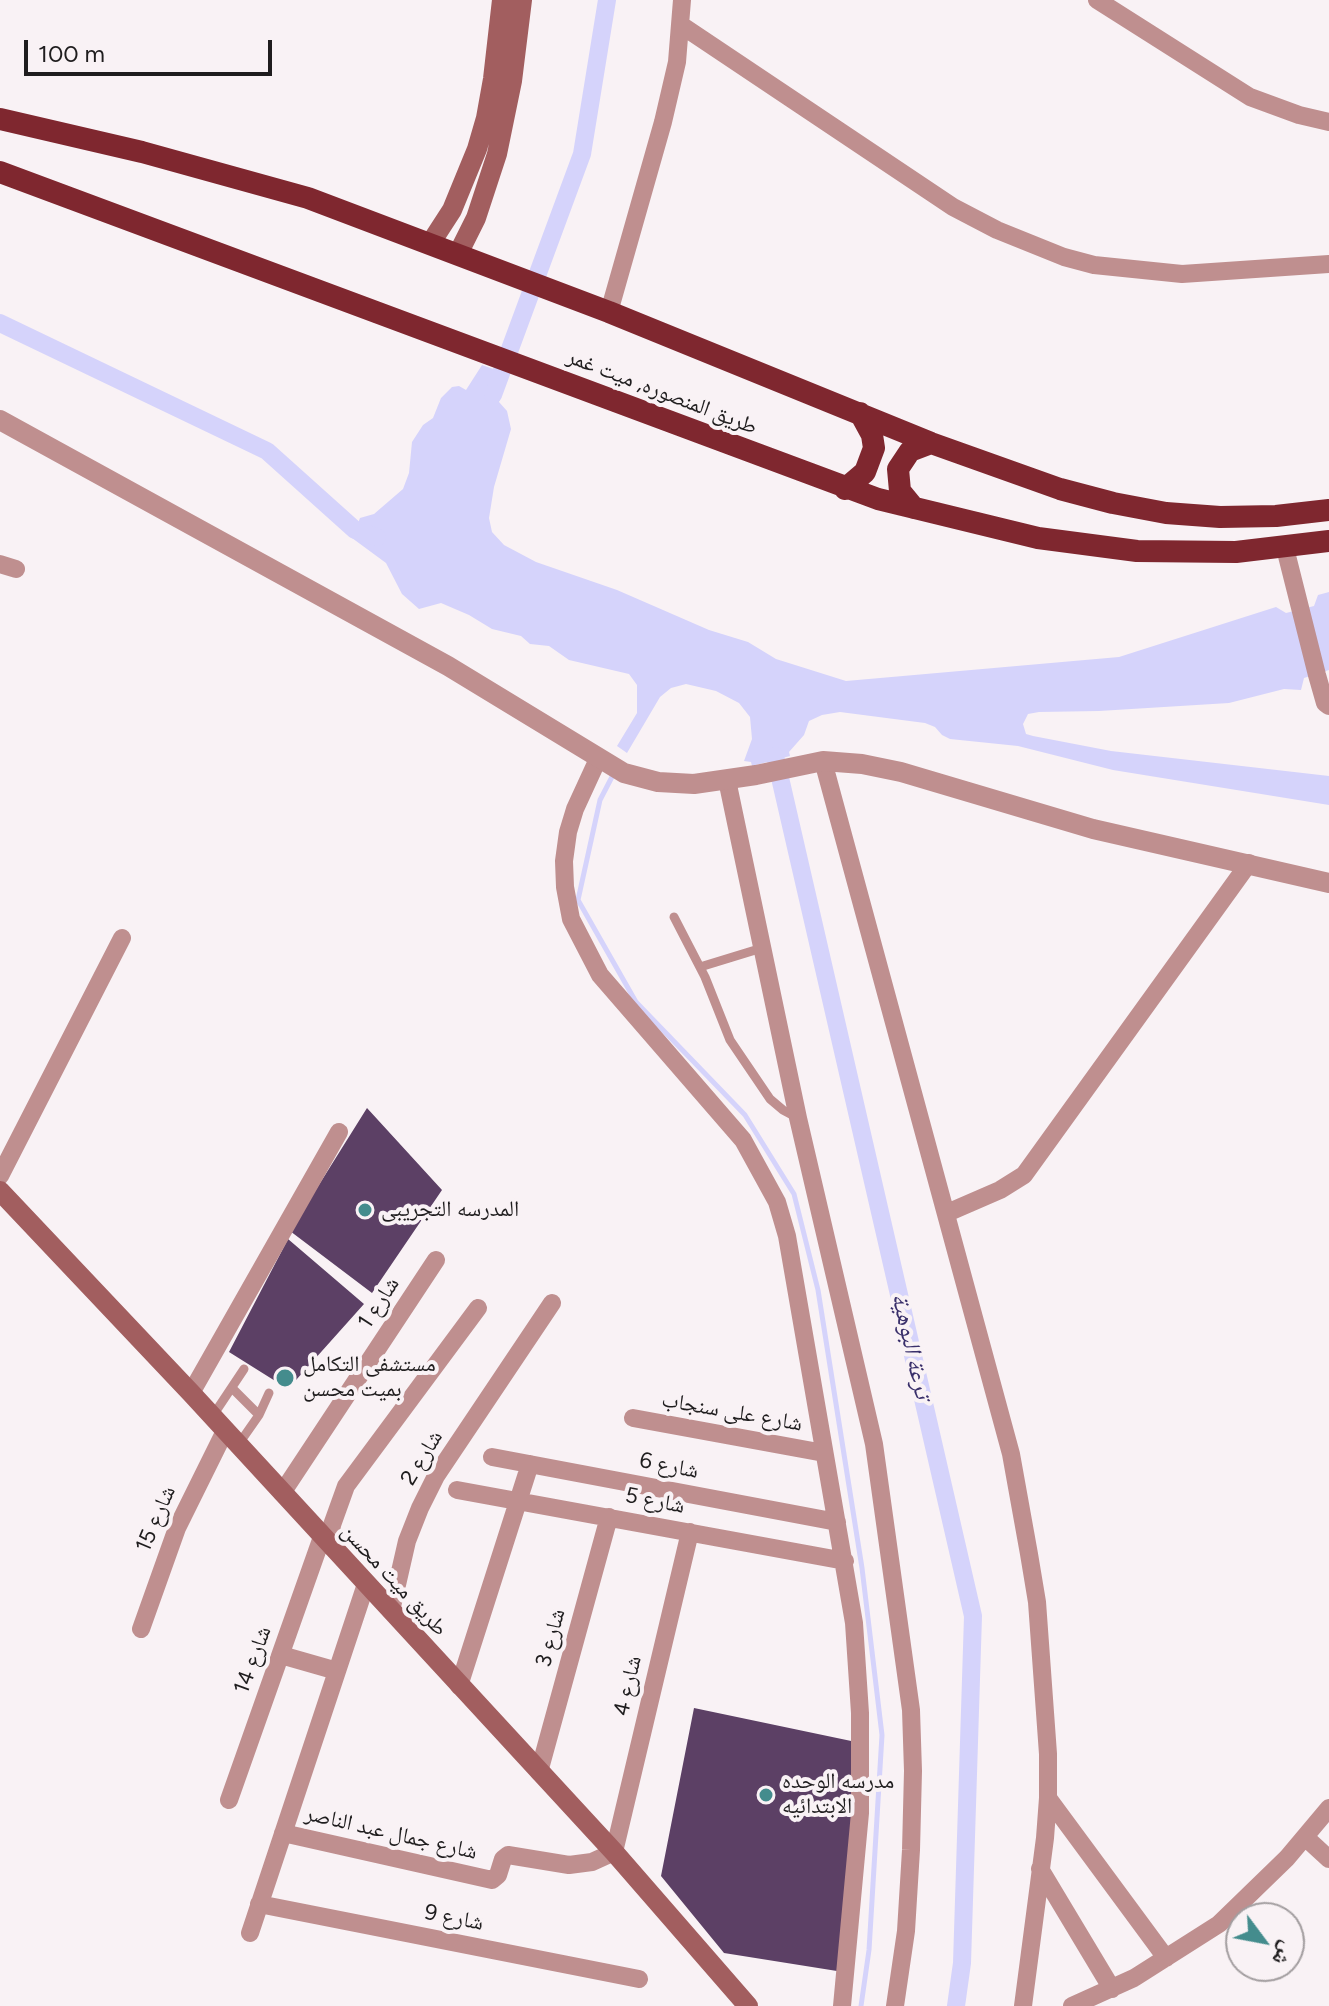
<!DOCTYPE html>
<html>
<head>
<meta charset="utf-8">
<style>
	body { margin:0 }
	#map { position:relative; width:1329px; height:2006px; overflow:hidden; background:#f9f2f5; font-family:Figtree,"Noto Naskh Arabic",sans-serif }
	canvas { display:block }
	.north { position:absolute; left:1225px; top:1902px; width:80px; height:80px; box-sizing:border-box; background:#f9f2f5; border:2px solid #a29d9f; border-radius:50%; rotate:122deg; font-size:22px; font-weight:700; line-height:32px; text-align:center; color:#1f1d1e }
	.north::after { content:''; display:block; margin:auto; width:28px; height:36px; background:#448c8d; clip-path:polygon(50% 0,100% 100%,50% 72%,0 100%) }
	.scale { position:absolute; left:24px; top:40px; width:248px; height:36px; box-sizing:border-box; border:4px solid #1f1d1e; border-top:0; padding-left:10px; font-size:24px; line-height:28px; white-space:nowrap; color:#1f1d1e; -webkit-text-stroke:6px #f9f2f5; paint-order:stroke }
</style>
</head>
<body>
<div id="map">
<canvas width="1329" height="2006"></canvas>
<div class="north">ش</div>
<div class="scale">100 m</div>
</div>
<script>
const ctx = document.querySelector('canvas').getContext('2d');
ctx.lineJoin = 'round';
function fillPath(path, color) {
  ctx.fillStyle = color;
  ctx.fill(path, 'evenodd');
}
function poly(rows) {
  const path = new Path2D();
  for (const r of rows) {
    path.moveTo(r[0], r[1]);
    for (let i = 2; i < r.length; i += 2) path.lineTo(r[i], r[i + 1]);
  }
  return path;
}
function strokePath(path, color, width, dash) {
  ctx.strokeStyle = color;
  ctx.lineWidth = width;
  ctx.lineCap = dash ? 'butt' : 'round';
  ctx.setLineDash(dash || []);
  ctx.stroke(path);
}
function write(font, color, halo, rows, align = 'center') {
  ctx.font = font + ' Figtree,"Noto Naskh Arabic",sans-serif';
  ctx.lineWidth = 8;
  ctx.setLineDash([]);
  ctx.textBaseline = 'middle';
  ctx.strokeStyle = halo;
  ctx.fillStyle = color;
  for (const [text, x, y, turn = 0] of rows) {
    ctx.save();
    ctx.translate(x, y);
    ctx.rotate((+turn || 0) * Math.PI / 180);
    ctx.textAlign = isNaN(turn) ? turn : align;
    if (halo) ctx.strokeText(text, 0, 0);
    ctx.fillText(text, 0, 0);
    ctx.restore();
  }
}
const water = poly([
	[482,365,505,373,499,402,507,411,511,429,494,487,489,518,492,532,504,545,536,562,617,590,709,630,748,642,776,659,846,681,1119,657,1276,607,1286,613,1314,606,1318,595,1329,592,1329,670,1304,678,1301,690,1284,689,1229,703,1099,711,1039,712,1028,714,1023,724,1026,734,1033,736,1111,751,1329,776,1329,805,1113,770,1018,746,950,739,942,735,935,727,925,723,840,712,822,715,809,721,804,735,789,752,790,756,752,766,751,762,744,761,752,739,750,717,739,703,716,691,686,684,671,688,660,697,627,753,617,746,637,713,637,685,629,674,569,660,549,646,530,644,521,636,492,629,469,615,441,603,419,609,402,594,386,563,352,538,360,518,374,514,403,489,409,473,412,442,423,425,433,418,441,398,452,387,459,386,466,390]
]);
const stream = poly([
	[614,773,600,800,578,900,636,1002,745,1115,794,1194,818,1290,862,1568,882,1735,869,1950,861,2006]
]);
const canal = poly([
	[0,323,267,451,355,530,377,537],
	[493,395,582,154,607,0],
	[775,756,973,1616,962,1963,956,2006]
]);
const building = poly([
	[367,1108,442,1190,372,1293,290,1231],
	[288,1239,364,1304,288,1389,229,1352],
	[694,1708,856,1742,854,1847,837,1971,724,1953,661,1876]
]);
const service = poly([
	[674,917,705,977,730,1040,770,1099,783,1110,798,1118],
	[700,967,762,948],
	[232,1388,259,1415],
	[212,1417,244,1369],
	[238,1445,259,1415,269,1393]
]);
const minor = poly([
	[1097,0,1250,97,1299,115,1329,122],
	[681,25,953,207,997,230,1064,257,1094,265,1182,274,1329,264],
	[609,312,663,122,677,62,682,0],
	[1285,548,1317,675,1325,703,1329,706],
	[0,564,16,569],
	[598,759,575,809,568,832,564,861,565,887,571,919,600,975,743,1140,777,1202,787,1236,854,1623,860,1713,860,1813,842,2006],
	[823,761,1011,1454,1029,1554,1037,1602,1048,1754,1048,1798,1045,1838,1023,2006],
	[727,780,798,1118,874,1444,911,1710,913,1771,911,1850,906,1931,895,2006],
	[0,1176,122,938],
	[947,1213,1000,1190,1024,1175,1249,863],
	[191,1393,339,1132],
	[633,1418,824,1453],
	[492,1457,837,1522],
	[457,1490,845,1561],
	[282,1493,436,1260],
	[330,1546,332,1525,346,1486,478,1308],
	[391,1611,407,1541,420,1508,436,1476,552,1303],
	[141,1629,177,1528,225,1431],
	[281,1655,337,1671],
	[459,1686,530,1464],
	[539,1772,609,1517],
	[1048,1798,1166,1958],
	[229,1800,322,1537],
	[283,1833,492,1880,498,1875,503,1859,508,1855,569,1865,592,1862,614,1852,690,1532],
	[1305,1837,1329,1859],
	[1040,1869,1112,1989],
	[259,1904,639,1979],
	[250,1933,366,1584],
	[1072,2006,1134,1978,1219,1924,1287,1858,1329,1808]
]);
const tertiary = poly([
	[0,420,448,666,624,773,658,782,694,784,756,775,823,761,862,764,901,772,1093,829,1329,883]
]);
const secondary = poly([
	[430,244,452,210,477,149,486,118,493,79,502,0],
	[458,254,476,218,497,154,512,81,522,0],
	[0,1191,191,1393,614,1852,748,2006]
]);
const trunk = poly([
	[0,119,142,152,308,198,609,312,931,443,1060,489,1113,503,1166,513,1220,517,1276,516,1329,510],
	[0,172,878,499,1038,538,1137,551,1236,552,1329,541],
	[845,489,865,472,874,448,872,435,860,413],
	[914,508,900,491,898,469,910,451,931,443]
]);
const markers = [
	[365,1210,8,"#448c8d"],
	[285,1378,10,"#448c8d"],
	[766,1795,8,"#448c8d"]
];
const streetNames = [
	["طريق المنصوره, ميت غمر",662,392,21],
	["شارع 1",379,1303,-57],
	["شارع على سنجاب",732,1412,10],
	["شارع 2",422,1458,-59],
	["شارع 6",669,1466,11],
	["شارع 5",655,1501,11],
	["شارع 15",156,1519,-67],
	["طريق ميت محسن",394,1580,47],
	["شارع 3",551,1638,-75],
	["شارع 14",253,1660,-70],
	["شارع 4",628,1686,-77],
	["شارع جمال عبد الناصر",391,1833,13],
	["شارع 9",454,1918,11]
];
const poiNames = [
	["المدرسه التجريبى",381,1210],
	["مستشفى التكامل",303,1365],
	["بميت محسن",303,1390],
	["مدرسه الوحده",782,1782],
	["الابتدائيه",782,1807]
];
const waterNames = [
	["ترعة البوهية",911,1346,77]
];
fillPath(water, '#d5d3fb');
strokePath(stream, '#d5d3fb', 5);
strokePath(canal, '#d5d3fb', 18);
fillPath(building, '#5c4065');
strokePath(service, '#bf8f8f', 9);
strokePath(minor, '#bf8f8f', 18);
strokePath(tertiary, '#bf8f8f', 20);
strokePath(secondary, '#a25e5f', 20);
strokePath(trunk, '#7f272f', 22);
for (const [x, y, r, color] of markers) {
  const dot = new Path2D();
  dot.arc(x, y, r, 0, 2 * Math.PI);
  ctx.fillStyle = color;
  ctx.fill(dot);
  strokePath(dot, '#f9f2f5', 3);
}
write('22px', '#1f1d1e', '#f9f2f5', streetNames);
write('22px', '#1f1d1e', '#f9f2f5', poiNames, 'left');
write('italic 24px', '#3a306b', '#f9f2f5', waterNames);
</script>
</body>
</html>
